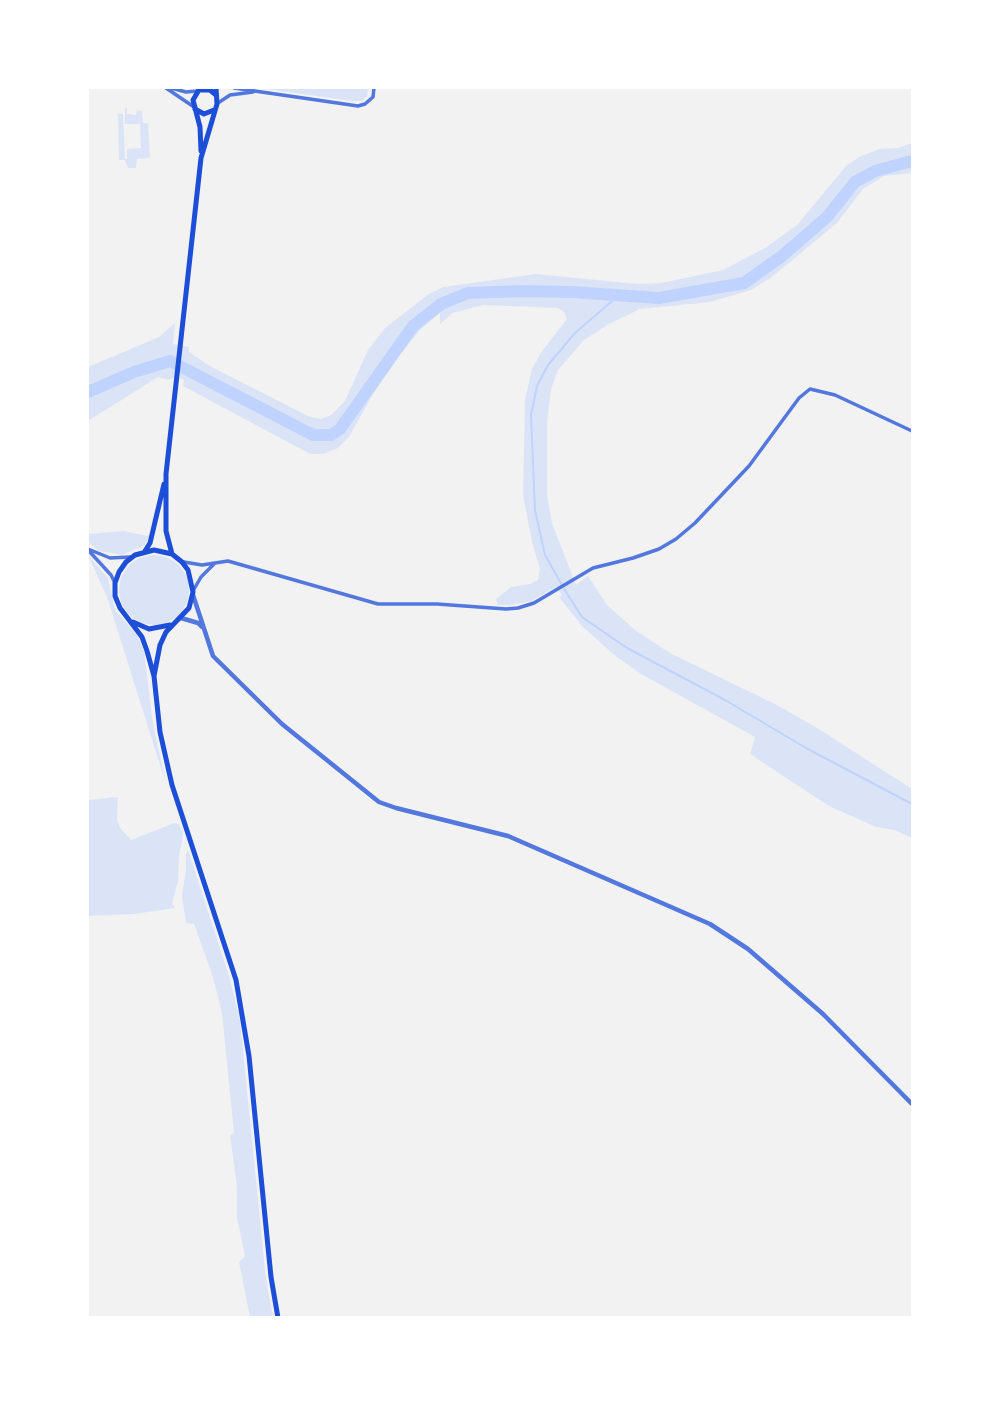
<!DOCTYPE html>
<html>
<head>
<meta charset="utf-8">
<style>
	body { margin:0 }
	#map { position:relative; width:1000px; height:1405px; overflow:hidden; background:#f2f2f2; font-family:Montserrat,sans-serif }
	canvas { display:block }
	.frame { position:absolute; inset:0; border:89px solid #fff; pointer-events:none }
</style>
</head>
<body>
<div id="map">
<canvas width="1000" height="1405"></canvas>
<div class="frame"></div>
</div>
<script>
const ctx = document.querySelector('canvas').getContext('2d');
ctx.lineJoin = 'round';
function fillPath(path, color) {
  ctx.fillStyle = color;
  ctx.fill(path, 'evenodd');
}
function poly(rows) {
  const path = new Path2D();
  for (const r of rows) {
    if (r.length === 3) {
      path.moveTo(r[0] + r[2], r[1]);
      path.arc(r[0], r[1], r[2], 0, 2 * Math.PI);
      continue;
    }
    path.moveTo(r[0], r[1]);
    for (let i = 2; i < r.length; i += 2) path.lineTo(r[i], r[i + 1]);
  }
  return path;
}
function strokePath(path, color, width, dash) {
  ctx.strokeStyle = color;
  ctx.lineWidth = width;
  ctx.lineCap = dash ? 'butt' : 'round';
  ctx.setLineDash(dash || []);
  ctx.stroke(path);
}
const green = poly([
	[259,88,368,88,368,89,367,96,362,101,352,101],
	[125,108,127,108,127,114,136,115,137,110,142,111,143,123,148,123,150,158,137,159,136,168,128,168,125,160,119,160,118,114,123,114,125,159,127,159,127,149,141,148,140,124,125,124],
	[912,143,912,173,884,176,863,189,837,223,772,277,751,290,710,302,640,309,609,324,584,340,558,370,551,389,547,423,547,495,552,523,576,585,588,576,607,605,635,630,670,653,779,706,822,731,912,789,912,838,894,830,876,827,829,806,750,754,755,737,641,674,613,654,582,626,559,597,562,595,556,587,531,601,511,605,498,605,496,599,511,587,530,584,538,580,540,569,532,542,523,495,525,400,532,369,542,351,567,319,564,312,558,308,483,305,453,313,440,324,440,313,420,330,400,355,372,396,349,437,338,448,323,454,310,454,183,386,184,380,176,377,168,380,158,377,88,421,88,367,159,337,175,323,173,344,189,347,189,352,208,365,308,416,320,419,331,415,345,401,368,350,385,328,429,294,443,287,536,274,638,284,661,283,723,270,765,248,797,225,846,166,861,156,880,149,898,148],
	[124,531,147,536,150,534,145,545,122,555,99,551,88,542,88,534],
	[154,590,35],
	[88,555,108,578,115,610,137,635,144,651,153,724,166,784,107,597],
	[118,797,117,819,120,828,131,840,174,823,179,824,183,832,182,842,179,855,178,881,172,903,175,908,134,914,88,916,88,800],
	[188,850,230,979,240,1021,266,1279,273,1317,250,1317,239,1262,245,1256,237,1218,237,1187,230,1135,234,1133,222,1013,212,974,194,924,186,923,182,896,186,869,186,854]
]);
const stream = poly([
	[618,296,575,333,548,365,537,386,531,415,535,510,545,555,566,592,582,617,627,648,725,700,806,748,912,804]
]);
const river = poly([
	[88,392,134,372,170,361,313,435,331,435,340,429,413,326,441,304,468,293,522,291,572,292,659,298,744,283,782,256,827,217,855,182,875,171,912,161]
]);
const minor = poly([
	[166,88,194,107],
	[171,88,186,92,198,91],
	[234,88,358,106,365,104,373,97,374,88],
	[218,103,230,95,253,92],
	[88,549,110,558,130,557],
	[89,551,111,575,115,583],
	[184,562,202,565,228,561,378,604,437,604,506,609,518,608,534,603,593,568,633,558,659,549,676,539,695,523,749,466,799,398,810,389,835,395,912,431],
	[193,591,201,577,214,564]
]);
const tertiary = poly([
	[193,595,213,656,282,724,379,802,396,808,508,836,710,924,748,949,823,1014,912,1104],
	[181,618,198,623,202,627]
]);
const primary = poly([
	[200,88,193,100,200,127,201,151],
	[199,90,210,90,216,95],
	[195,109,204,114,214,110],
	[145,551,150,543,164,484],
	[172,554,166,531,166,474,201,158,217,104,216,88],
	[133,622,149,629,170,625],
	[154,676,160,645,166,632,189,608,193,592,188,570,182,562,172,554,154,550,135,555,126,562,119,572,115,583,115,596,120,608,142,637,147,651,154,676,160,732,172,785,236,980,249,1056,271,1277,278,1318]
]);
fillPath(green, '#dbe4f7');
strokePath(stream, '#bfd3fe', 2);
strokePath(river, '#bfd3fe', 12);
strokePath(minor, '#5277de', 3.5);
strokePath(tertiary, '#5277de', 4.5);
strokePath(primary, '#1d4ed8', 5);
</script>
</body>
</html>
